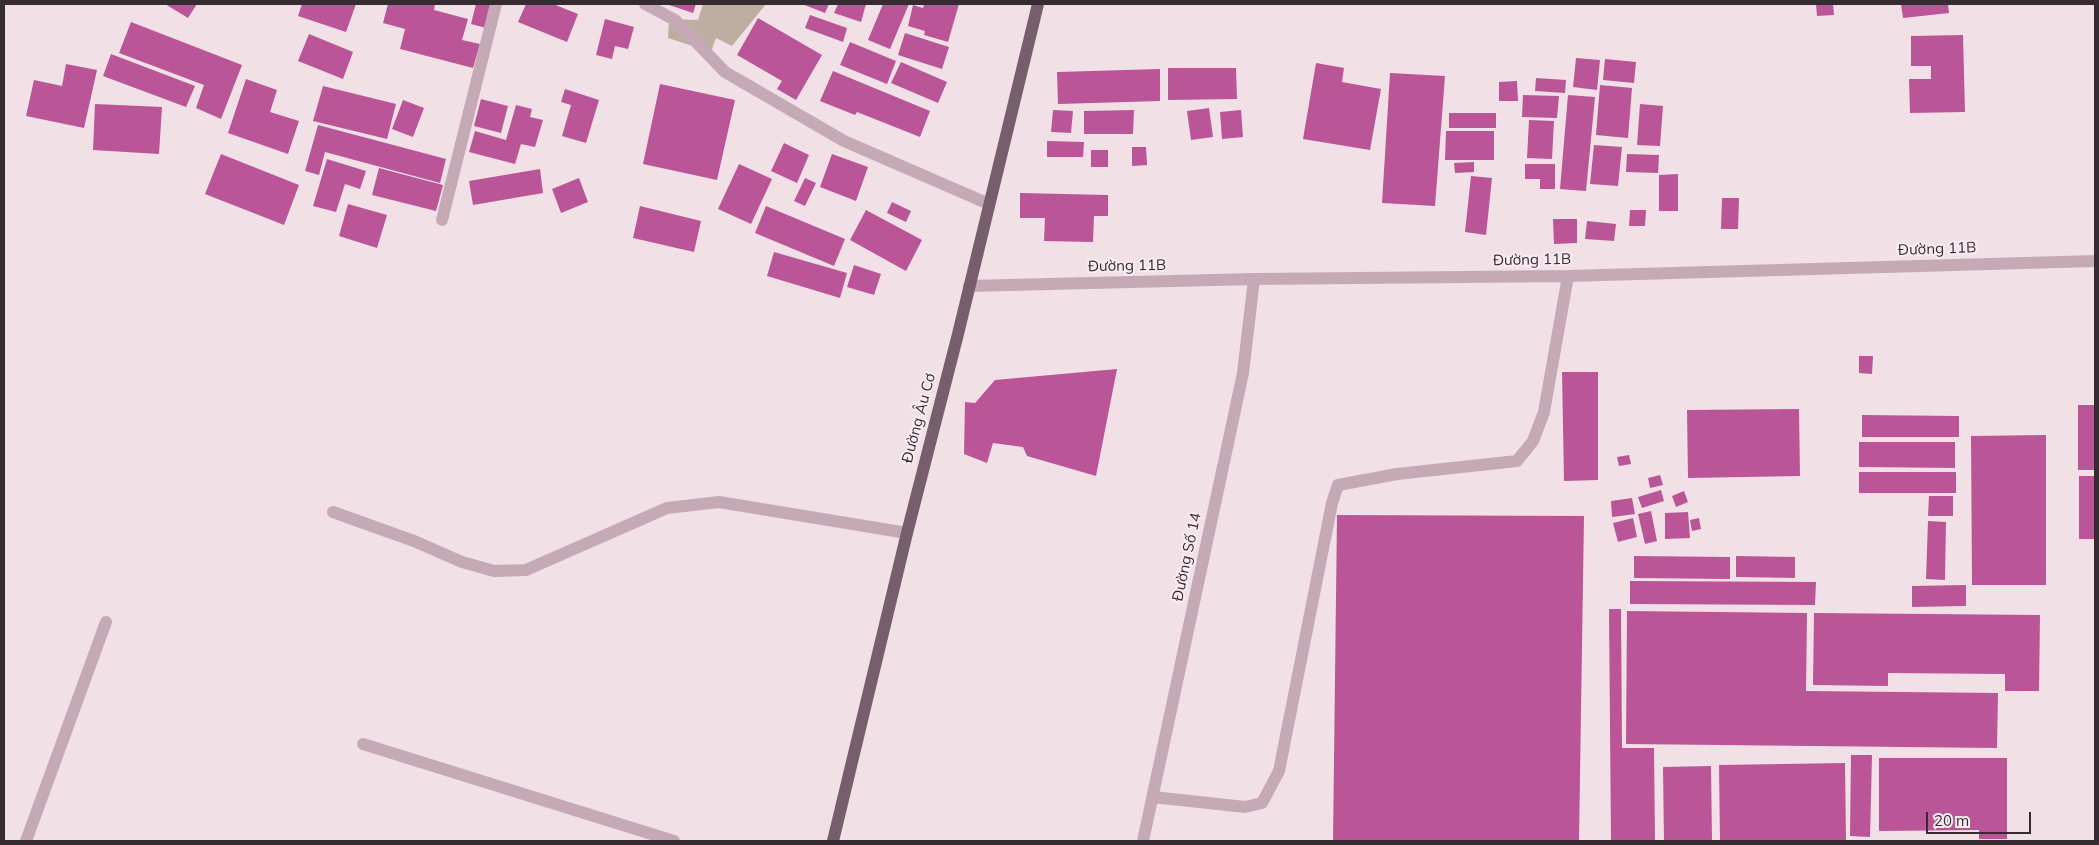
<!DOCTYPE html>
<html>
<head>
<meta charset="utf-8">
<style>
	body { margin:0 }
	#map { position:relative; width:2099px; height:845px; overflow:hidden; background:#f1e0e6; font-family:Mulish,sans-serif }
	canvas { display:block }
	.frame { position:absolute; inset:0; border:5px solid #372b32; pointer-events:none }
	.scale { position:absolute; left:1926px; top:812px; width:105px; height:22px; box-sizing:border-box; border:2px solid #372b32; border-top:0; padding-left:6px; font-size:15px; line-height:18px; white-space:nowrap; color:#372b32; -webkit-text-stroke:4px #f9ecf1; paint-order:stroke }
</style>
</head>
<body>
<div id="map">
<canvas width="2099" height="845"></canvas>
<div class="frame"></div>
<div class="scale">20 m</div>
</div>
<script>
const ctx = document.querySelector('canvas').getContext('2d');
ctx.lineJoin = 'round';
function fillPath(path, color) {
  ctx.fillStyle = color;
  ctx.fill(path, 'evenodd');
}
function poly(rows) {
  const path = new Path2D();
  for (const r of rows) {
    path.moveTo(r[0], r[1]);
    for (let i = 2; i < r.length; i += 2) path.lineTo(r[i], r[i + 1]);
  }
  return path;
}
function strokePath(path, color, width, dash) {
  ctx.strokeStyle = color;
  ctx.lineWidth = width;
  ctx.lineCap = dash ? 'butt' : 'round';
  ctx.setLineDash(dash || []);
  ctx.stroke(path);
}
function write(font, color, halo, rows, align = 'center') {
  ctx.font = font + ' Mulish,sans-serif';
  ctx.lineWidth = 4;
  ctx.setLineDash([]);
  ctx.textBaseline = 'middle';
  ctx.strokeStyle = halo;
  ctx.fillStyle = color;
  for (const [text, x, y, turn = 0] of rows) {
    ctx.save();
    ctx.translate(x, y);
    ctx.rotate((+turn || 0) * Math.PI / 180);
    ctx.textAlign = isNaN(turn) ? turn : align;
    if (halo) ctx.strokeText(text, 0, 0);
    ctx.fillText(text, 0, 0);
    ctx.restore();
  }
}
const green = poly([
	[703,4,766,4,732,46,716,38,711,52,668,38,669,19,698,20]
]);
const building = poly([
	[165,4,197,4,188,18],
	[302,4,356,4,346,32,298,16],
	[388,4,435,4,434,10,468,19,462,40,480,44,473,68,400,49,405,29,383,23],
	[476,4,491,4,486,28,471,24],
	[526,4,553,4,578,14,567,42,518,22],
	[669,4,696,4,693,13,669,5],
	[802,4,829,4,825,13],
	[838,4,866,4,861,22,834,13],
	[883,4,909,4,890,49,868,40],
	[924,4,959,4,948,42,924,35,925,31,908,26,913,5,923,8],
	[1816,4,1833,4,1834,15,1817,16],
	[1901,4,1948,4,1949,13,1903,18],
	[810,15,847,28,843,42,805,28],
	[758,18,822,55,796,100,777,89,782,81,737,55],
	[605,19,634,27,628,49,615,46,612,59,596,55],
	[131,22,242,65,221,119,196,108,204,85,119,53],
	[905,33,949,47,942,69,898,55],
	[309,34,353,52,343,79,298,61],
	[1963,35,1965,112,1910,113,1909,79,1931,79,1931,66,1911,66,1911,36],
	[850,42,896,61,887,84,840,65],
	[111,54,195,86,186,107,103,76],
	[1576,58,1600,60,1597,90,1573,87],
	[1605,59,1636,62,1634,83,1603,80],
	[901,62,947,82,938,103,891,83],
	[1316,63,1344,68,1342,82,1381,89,1370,150,1303,139],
	[66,64,97,70,84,128,26,116,34,80,62,86],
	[1168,68,1236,68,1237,99,1168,100],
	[1160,69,1160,101,1058,104,1057,72],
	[833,71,930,111,920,137,857,112,855,115,820,101],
	[1390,73,1445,76,1435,206,1382,203],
	[1536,78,1566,80,1565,93,1535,91],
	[246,79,277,90,270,112,299,121,288,154,228,133],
	[1517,81,1518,101,1499,101,1499,82],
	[660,84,735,100,717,180,643,164],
	[1600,85,1632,88,1628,138,1596,135],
	[323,86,396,104,387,139,313,121],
	[565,89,599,100,586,143,562,136,571,105,561,102],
	[1523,95,1559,96,1557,118,1522,117],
	[1568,95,1595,97,1586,191,1560,189],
	[481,99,508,106,501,133,474,126],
	[403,100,424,108,413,137,392,129],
	[95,104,162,107,159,154,93,150],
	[1640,104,1663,106,1660,146,1637,145],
	[516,105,532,109,530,117,543,120,535,147,521,144,515,164,469,152,475,131,506,140],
	[1209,108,1213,137,1191,140,1187,111],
	[1053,110,1073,111,1071,133,1051,132],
	[1134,110,1133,134,1084,134,1084,111],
	[1241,110,1243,137,1222,139,1220,112],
	[1449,113,1496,113,1496,128,1449,128],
	[1529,120,1554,121,1552,159,1527,158],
	[318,125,446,159,440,183,325,152,319,175,305,171],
	[1446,131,1494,131,1494,160,1445,160],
	[1047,141,1084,142,1083,157,1047,157],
	[784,143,809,155,797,183,771,171],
	[1594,145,1622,147,1618,186,1590,184],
	[1132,147,1146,147,1147,165,1132,166],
	[1091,150,1108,150,1108,167,1091,167],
	[221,154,299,185,284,225,205,194],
	[832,154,868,167,856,201,820,187],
	[1627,154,1659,155,1658,173,1626,172],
	[327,159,366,171,360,189,345,184,336,212,313,206],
	[1474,162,1474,172,1455,173,1454,163],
	[739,164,772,179,751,224,718,209],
	[1525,164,1555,164,1555,189,1540,189,1540,179,1525,179],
	[379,168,443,185,436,211,372,195],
	[540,169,543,193,473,205,469,181],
	[1678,174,1678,211,1659,211,1659,175],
	[1471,176,1492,178,1486,235,1465,232],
	[579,178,588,202,561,213,552,189],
	[805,178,816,183,805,206,794,201],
	[1020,193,1108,195,1108,216,1094,216,1093,242,1044,241,1045,218,1020,218],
	[1722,198,1739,198,1738,229,1721,229],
	[892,202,911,211,906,222,887,213],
	[348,204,387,215,377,248,339,236],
	[640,206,701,221,694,252,633,238],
	[766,206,845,239,834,266,755,233],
	[866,210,922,240,906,271,850,240],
	[1630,210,1646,210,1645,226,1629,226],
	[1553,219,1577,219,1577,243,1554,244],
	[1587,221,1616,224,1614,241,1585,239],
	[774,252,847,273,840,298,767,276],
	[854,265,881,274,874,295,847,287],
	[1859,356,1873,356,1872,374,1859,373],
	[1117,369,1096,476,1027,456,1023,447,993,443,987,463,964,454,965,402,975,403,995,380],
	[1562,372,1598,372,1598,480,1564,481],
	[2078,405,2095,405,2095,470,2078,470],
	[1799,409,1800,476,1688,478,1687,410],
	[1862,415,1959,416,1959,437,1862,437],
	[2046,435,2046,585,1972,585,1971,436],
	[1859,442,1955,442,1955,468,1859,467],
	[1629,455,1631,464,1619,466,1617,457],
	[1859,472,1956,472,1956,493,1859,493],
	[1660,475,1663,485,1650,488,1648,478],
	[2079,476,2095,476,2095,539,2079,539],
	[1661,490,1664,501,1642,508,1638,497],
	[1684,491,1688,502,1676,507,1672,496],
	[1929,496,1953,496,1953,516,1928,516],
	[1632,498,1635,514,1612,517,1611,501],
	[1651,511,1657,541,1645,544,1638,514],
	[1688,512,1690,538,1665,539,1665,513],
	[1337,515,1584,516,1579,841,1333,841],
	[1633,518,1637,537,1618,542,1613,523],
	[1699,518,1701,529,1692,531,1690,520],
	[1928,521,1946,522,1945,580,1926,579],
	[1634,556,1730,557,1730,579,1634,578],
	[1736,556,1795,557,1795,578,1736,577],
	[1630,581,1816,582,1815,605,1630,604],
	[1966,585,1966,606,1912,607,1912,586],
	[1609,609,1621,609,1622,748,1654,748,1655,841,1611,841],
	[1627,611,1807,613,1806,691,1998,693,1997,748,1626,744],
	[1814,613,2040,615,2039,691,2005,691,2005,674,1888,673,1888,686,1813,685],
	[1851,755,1872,755,1870,837,1850,836],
	[1879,758,2007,758,2007,839,1979,839,1979,830,1879,831],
	[1845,763,1846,841,1720,841,1719,765],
	[1711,766,1712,841,1664,841,1663,767]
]);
const minor = poly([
	[645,4,675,20,725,72,844,141,989,204],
	[442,220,496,4],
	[969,286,1254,279,1568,276,2095,261],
	[333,512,414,541,462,562,494,571,526,570,667,508,719,502,907,533],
	[363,744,674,841],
	[1153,797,1245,807,1262,803,1279,771,1332,503,1338,485,1397,474,1517,461,1533,441,1544,412,1568,276],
	[26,841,106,622],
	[1143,841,1243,373,1254,279]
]);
const major = poly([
	[833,841,907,533,958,334,1038,4]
]);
const streetNames = [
	["Đường 11B",1937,249,-2],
	["Đường 11B",1532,260,-1],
	["Đường 11B",1127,266,-1],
	["Đường Âu Cơ",919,418,-75],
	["Đường Số 14",1187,557,-78]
];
fillPath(green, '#beaea1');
fillPath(building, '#ba5597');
strokePath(minor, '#c5aab6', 12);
strokePath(major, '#775e6c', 12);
write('15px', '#372b32', '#f9ecf1', streetNames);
</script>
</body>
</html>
